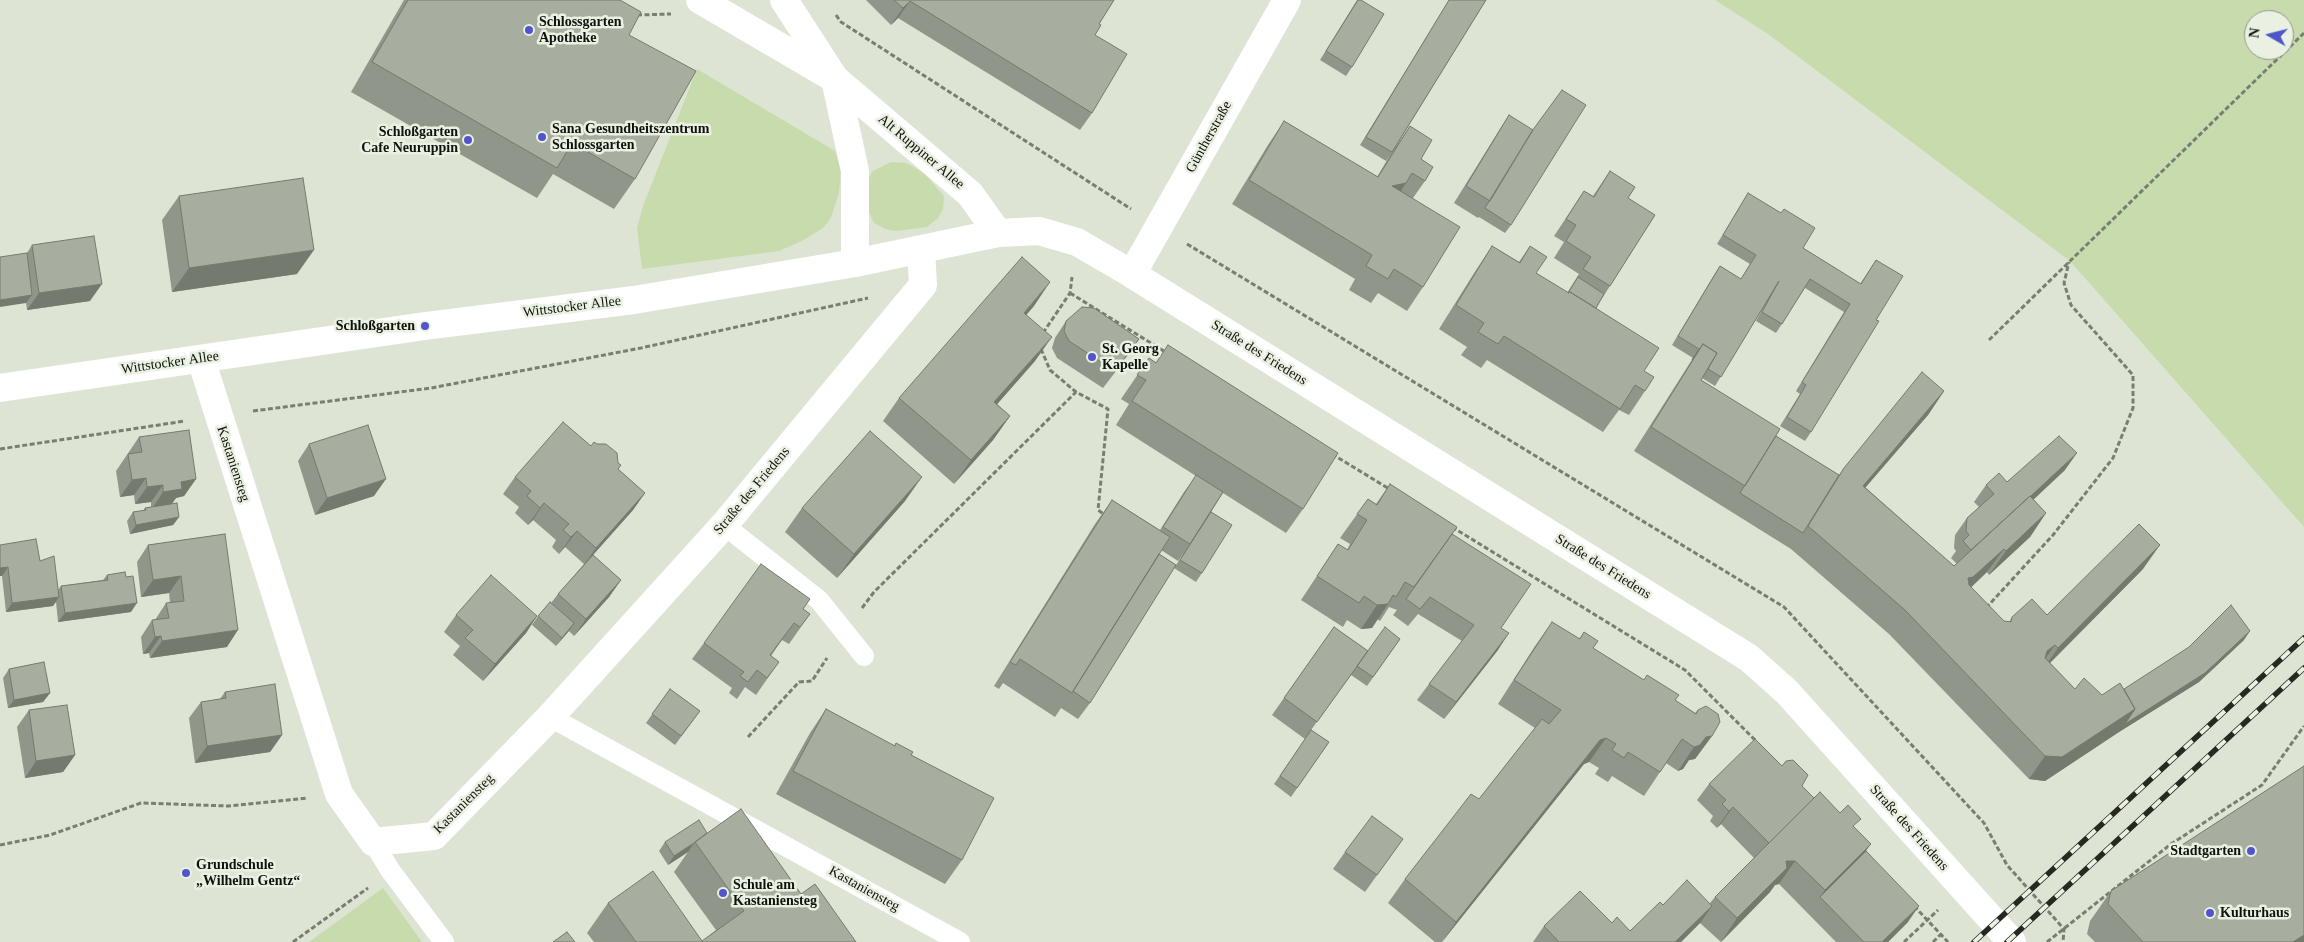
<!DOCTYPE html>
<html>
<head>
<meta charset="utf-8">
<style>
	body { margin:0 }
	#map { position:relative; width:2304px; height:942px; overflow:hidden; background:#dde4d4; font-family:"Times New Roman",serif }
	canvas { display:block }
	.north { position:absolute; left:2244px; top:10px; width:50px; height:50px; box-sizing:border-box; background:#eaf1e2; border:1px solid #92988c; border-radius:50%; rotate:278deg; font-size:14px; font-weight:700; line-height:20px; text-align:center; color:#0f120c }
	.north::after { content:''; display:block; margin:auto; width:18px; height:22px; background:#5055cc; clip-path:polygon(50% 0,100% 100%,50% 72%,0 100%) }
</style>
</head>
<body>
<div id="map">
<canvas width="2304" height="942"></canvas>
<div class="north">N</div>
</div>
<script>
const ctx = document.querySelector('canvas').getContext('2d');
ctx.lineJoin = 'round';
function fillPath(path, color) {
  ctx.fillStyle = color;
  ctx.fill(path, 'evenodd');
}
function poly(rows) {
  const path = new Path2D();
  for (const r of rows) {
    path.moveTo(r[0], r[1]);
    for (let i = 2; i < r.length; i += 2) path.lineTo(r[i], r[i + 1]);
  }
  return path;
}
function strokePath(path, color, width, dash) {
  ctx.strokeStyle = color;
  ctx.lineWidth = width;
  ctx.lineCap = dash ? 'butt' : 'round';
  ctx.setLineDash(dash || []);
  ctx.stroke(path);
}
function write(font, color, halo, rows, align = 'center') {
  ctx.font = font + ' "Times New Roman",serif';
  ctx.lineWidth = 5;
  ctx.setLineDash([]);
  ctx.textBaseline = 'middle';
  ctx.strokeStyle = halo;
  ctx.fillStyle = color;
  for (const [text, x, y, turn = 0] of rows) {
    ctx.save();
    ctx.translate(x, y);
    ctx.rotate((+turn || 0) * Math.PI / 180);
    ctx.textAlign = isNaN(turn) ? turn : align;
    if (halo) ctx.strokeText(text, 0, 0);
    ctx.fillText(text, 0, 0);
    ctx.restore();
  }
}
const green = poly([
	[1715,0,2304,0,2304,527,2070,261,1768,34],
	[2254,20,2284,20,2284,50,2254,50],
	[697,69,835,151,841,169,839,192,831,218,823,228,802,241,779,251,642,269,637,228,643,206],
	[891,162,906,163,924,173,944,196,943,209,938,218,927,227,896,231,885,229,874,223,868,210,868,179,873,171],
	[383,888,422,942,309,942]
]);
const path = poly([
	[637,15,671,14],
	[836,15,841,22,1131,209],
	[1187,244,1784,607,1984,823,2007,865,2064,929,2063,942],
	[1070,293,1167,353],
	[1043,333,1070,293,1072,277],
	[1989,340,2304,33],
	[1041,349,1050,370,1076,392],
	[253,411,431,388,641,348,868,298],
	[0,449,185,421],
	[1332,454,1391,490],
	[1452,527,1685,670,1756,741],
	[862,608,874,592,1076,392,1108,409,1098,510,1105,515],
	[1986,608,2053,535,2113,458,2133,408,2133,375,2071,305,2064,283,2069,262],
	[748,737,799,682,812,681,827,658],
	[0,845,50,835,141,803,228,806,307,798],
	[1914,906,1948,942],
	[293,942,368,888],
	[1904,942,1938,910],
	[1933,942,1941,934],
	[2047,942,2171,844,2262,785,2304,726]
]);
const service = poly([
	[724,525,819,600,864,656],
	[550,717,960,942],
	[373,842,390,870,444,942]
]);
const minor = poly([
	[700,0,835,79,970,194,998,233],
	[784,0,835,79,855,171,855,263],
	[1132,274,1287,0],
	[201,359,339,794,373,842,434,836,550,717,724,525,923,285,921,250]
]);
const secondary = poly([
	[0,388,425,326,634,300,855,263,998,233,1039,231,1077,242,1132,274,1749,658,1787,692,2012,942]
]);
const rail = poly([
	[1974,942,2304,638],
	[2007,942,2304,668]
]);
const wall = poly([
	[404,0,620,0,629,35,635,179,614,209,553,174,537,198,351,92],
	[866,0,1114,0,1099,24,1095,35,1092,113,1080,130,898,18,891,25],
	[1357,0,1352,67,1346,76,1320,60],
	[1449,0,1486,0,1395,148,1410,126,1421,159,1425,181,1413,198,1423,287,1407,311,1378,293,1371,303,1349,290,1355,279,1232,204,1268,145,1284,121,1377,177,1390,155,1386,161,1360,145],
	[1509,115,1511,225,1505,233,1479,217,1478,218,1454,203,1498,132],
	[1610,171,1628,198,1655,215,1596,308,1644,371,1645,391,1629,415,1619,410,1603,432,1487,360,1481,368,1461,355,1467,347,1439,329,1476,270,1492,246,1519,262,1530,246,1536,273,1567,293,1579,274,1554,258,1564,242,1554,236,1584,191,1593,196],
	[1748,193,1803,248,1860,284,1876,260,1876,320,1811,432,1805,441,1780,426,1800,394,1796,391,1844,312,1805,288,1776,333,1756,321,1766,303,1715,386,1702,378,1701,380,1776,436,1839,475,1844,468,1944,391,1928,415,1865,487,1954,566,1957,564,1951,558,1956,551,1954,548,1955,535,1967,518,1979,507,1974,502,1986,485,2007,482,2065,470,2033,499,2046,513,2030,537,1989,575,1987,572,1971,587,2004,621,2009,622,2012,617,2047,615,2143,569,2050,663,2075,689,2102,695,2124,689,2244,640,2199,682,2119,732,2045,781,2029,779,1889,634,1791,549,1634,451,1693,358,1672,345,1714,275,1720,266,1741,279,1750,264,1717,244],
	[179,196,297,274,172,292,162,220],
	[32,245,90,301,27,310,26,303,27,253],
	[1034,306,1026,315,1035,361,997,404,1010,416,993,440,954,484,883,421,899,398],
	[1066,321,1139,339,1103,388,1057,358,1052,348,1055,338],
	[1168,345,1303,509,1286,533,1223,493,1211,512,1202,573,1196,582,1174,568,1090,703,1078,719,1061,708,1055,717,1003,683,999,689,994,686,1095,524,1112,500,1160,530,1184,492,1196,476,1116,425,1129,404,1121,399,1149,358,1156,363],
	[1161,550,1178,561,1185,551,1176,565,1159,554],
	[139,437,196,479,184,496,176,498,172,504,179,517,173,525,130,534,127,521,133,512,143,511,145,508,151,507,151,502,135,504,134,495,120,497,116,471],
	[309,444,374,496,315,515,298,461],
	[618,469,645,493,633,510,593,555,621,580,609,597,574,636,569,631,556,646,532,625,538,616,551,603,558,594,584,564,565,547,559,554,552,547,556,540,533,520,528,525,515,513,519,507,503,494,515,477],
	[1390,484,1452,534,1501,628,1498,650,1444,719,1417,700,1429,684,1462,641,1418,614,1408,626,1393,615,1397,610,1389,607,1380,621,1377,619,1372,628,1361,629,1347,620,1343,627,1301,600,1338,544,1347,550,1350,544,1340,538,1368,499,1376,504],
	[905,501,837,578,785,532,802,508],
	[225,534,227,647,150,658,149,653,143,654,141,637,152,620,155,620,166,603,170,603,169,593,141,597,137,562,148,545],
	[0,545,40,561,58,590,61,586,103,580,107,575,131,612,58,622,56,602,53,606,6,612,2,576],
	[803,609,810,614,789,644,782,640,771,656,779,662,756,695,745,687,737,699,729,693,732,688,692,659,704,643],
	[456,615,537,616,526,633,483,681,453,655,460,646,444,632],
	[1552,622,1579,639,1584,632,1593,648,1695,713,1698,710,1712,736,1695,759,1689,760,1683,769,1678,771,1666,763,1644,796,1612,776,1608,782,1595,774,1599,768,1589,762,1584,764,1442,942,1435,942,1388,903,1405,879,1479,799,1535,728,1498,704,1535,646],
	[1334,627,1368,651,1400,639,1367,686,1351,675,1311,730,1329,742,1291,797,1274,784,1305,739,1272,715],
	[9,669,50,693,43,702,8,708,3,678],
	[670,689,700,711,675,745,646,723],
	[225,692,282,735,270,752,195,763,189,718,201,702,220,699],
	[826,709,894,746,896,743,911,755,962,860,945,884,776,794,810,733],
	[29,710,75,755,63,772,25,778,17,727],
	[1709,784,1802,786,1814,798,1855,828,1866,851,1908,922,1888,942,1836,942,1779,884,1775,885,1770,892,1721,942,1700,923,1681,942,1533,942,1544,926,1612,923,1630,931,1663,905,1710,903,1715,897,1754,858,1721,824,1717,828,1710,821,1713,816,1697,800],
	[707,833,801,894,856,942,594,942,587,933,608,903,702,941,716,930,674,872,688,852,668,865,659,851,665,842],
	[1403,839,1365,892,1333,869,1345,852],
	[2111,891,2304,942,2095,942,2087,934,2090,921]
]);
const shadedWall = poly([
	[910,1,898,18,891,25,903,8],
	[1406,183,1390,207,1392,186],
	[314,250,297,274,172,292,189,268],
	[1050,282,1034,306,1007,337,1024,313],
	[102,284,90,301,27,310,39,293],
	[32,295,26,303,0,307,0,300],
	[1052,337,1035,361,978,426,994,402],
	[1139,339,1127,356,1103,388,1115,371],
	[1944,391,1928,415,1847,509,1863,486],
	[1010,416,993,440,954,484,971,460],
	[2077,453,2065,470,1961,568,1972,551],
	[922,477,905,501,837,578,854,554],
	[146,478,134,495,120,497,132,480],
	[196,479,184,496,176,498,170,506,152,509,163,492,181,482],
	[386,479,374,496,315,515,327,498],
	[163,485,151,502,135,504,147,487],
	[645,493,633,510,584,565,596,548],
	[544,503,533,520,528,525,540,508],
	[2046,513,2030,537,1989,575,2006,551],
	[179,517,173,525,130,534,136,525],
	[577,531,565,547,559,554,571,537],
	[2160,545,2143,569,2041,672,2058,648],
	[2004,549,1987,572,1957,601,1968,578],
	[8,567,2,576,0,576,0,568],
	[181,576,169,593,141,597,153,580],
	[621,580,609,597,574,636,586,619],
	[59,597,53,606,6,612,12,603],
	[137,603,131,612,58,622,65,613],
	[1388,604,1372,628,1361,629,1377,605],
	[537,616,526,633,483,681,495,664],
	[574,623,568,632,556,646,562,638],
	[238,630,227,647,150,658,162,641],
	[2250,631,2244,640,2199,682,2119,732,2045,781,2029,779,2045,756],
	[1509,633,1498,650,1444,719,1456,702],
	[161,636,149,653,143,654,155,637],
	[2055,645,2038,669,2047,651],
	[50,693,43,702,8,708,14,700],
	[282,735,270,752,195,763,207,746],
	[1712,736,1695,759,1689,760,1683,769,1678,771,1694,747,1706,737],
	[1606,738,1589,762,1584,764,1442,942,1456,922,1600,740],
	[75,755,63,772,25,778,36,761],
	[1733,807,1721,824,1717,828,1729,811],
	[694,843,688,852,668,865,674,856],
	[1871,844,1854,867,1820,897,1825,890],
	[1786,861,1795,861,1779,884,1775,885,1770,892,1721,942,1737,918],
	[1712,906,1701,922,1681,942,1675,942],
	[1919,906,1908,922,1888,942,1882,942],
	[2304,935,2304,942,2293,942]
]);
const building = poly([
	[408,0,620,0,641,12,629,35,696,71,635,179,572,143,557,168,372,62,408,0],
	[894,0,1114,0,1099,24,1101,25,1095,35,1127,54,1092,113,910,1,903,8,894,0],
	[1358,0,1361,0,1384,14,1352,67,1326,51,1358,0],
	[1449,0,1486,0,1392,152,1366,137,1449,0],
	[1562,90,1586,105,1511,225,1485,208,1532,131,1562,90],
	[1509,115,1533,130,1490,201,1466,186,1509,115],
	[1284,121,1378,177,1410,126,1432,140,1421,159,1433,167,1425,181,1412,173,1406,183,1392,186,1460,227,1423,287,1394,269,1388,279,1366,266,1372,255,1249,180,1284,121],
	[1610,171,1635,187,1628,198,1655,215,1610,286,1583,269,1591,257,1566,241,1576,225,1566,219,1584,191,1594,197,1610,171],
	[303,178,314,250,189,268,179,196,303,178],
	[1748,193,1781,213,1784,209,1815,228,1803,248,1861,284,1876,260,1903,276,1876,320,1879,321,1811,432,1787,417,1806,385,1802,382,1850,304,1810,279,1782,324,1762,312,1779,281,1721,377,1708,369,1717,353,1703,344,1692,360,1699,349,1678,336,1720,266,1741,279,1756,255,1723,235,1748,193],
	[94,236,102,284,39,293,32,245,94,236],
	[1492,246,1520,263,1530,246,1547,257,1536,273,1569,293,1570,292,1659,348,1644,371,1654,377,1645,391,1635,385,1620,409,1504,336,1498,344,1478,332,1484,323,1456,305,1492,246],
	[27,253,32,295,0,300,0,257,27,253],
	[1022,257,1050,282,1024,313,1052,337,994,402,1010,416,971,460,899,398,1022,257],
	[1578,277,1604,294,1596,308,1570,292,1568,293,1578,277],
	[1082,307,1094,308,1139,339,1115,371,1069,341,1064,331,1066,321,1082,307],
	[1703,344,1717,353,1701,380,1780,429,1745,486,1651,427,1703,344],
	[1168,345,1338,453,1303,509,1132,401,1146,380,1137,375,1149,358,1156,363,1168,345],
	[1922,372,1944,391,1863,486,1954,566,2030,496,2046,513,2006,551,2004,549,1973,577,1968,578,1969,585,2004,621,2011,622,2012,617,2032,599,2047,615,2139,524,2160,545,2058,648,2055,645,2047,651,2045,658,2075,689,2084,678,2102,695,2120,683,2135,709,2062,757,2045,756,1905,610,1808,526,1844,468,1922,372],
	[563,422,591,446,594,442,597,444,606,444,617,453,618,463,621,465,618,469,645,493,596,548,577,531,571,537,563,530,569,524,544,503,540,508,527,496,531,491,515,477,563,422],
	[368,425,386,479,327,498,309,444,368,425],
	[189,430,196,479,181,482,182,489,163,492,163,485,147,487,146,478,132,480,128,454,142,452,139,437,189,430],
	[870,431,922,477,854,554,802,508,870,431],
	[1776,436,1839,475,1803,533,1740,493,1776,436],
	[2059,436,2077,453,2031,496,2030,496,1971,550,1963,541,1969,535,1966,531,1967,518,1994,494,1986,485,1999,473,2007,482,2059,436],
	[1196,475,1223,492,1190,544,1163,527,1196,475],
	[1390,484,1457,527,1414,587,1405,582,1396,597,1393,595,1388,604,1377,605,1364,596,1359,603,1317,576,1338,544,1348,550,1367,520,1357,514,1368,499,1377,505,1390,484],
	[1112,500,1170,537,1072,693,1020,659,1016,665,1010,662,1112,500],
	[177,503,179,517,136,525,133,512,146,510,145,508,177,503],
	[1211,512,1232,525,1202,573,1180,560,1211,512],
	[225,534,238,630,162,641,161,636,155,637,152,620,169,618,166,603,184,601,181,576,153,580,148,545,225,534],
	[1452,534,1531,584,1501,628,1509,633,1456,702,1429,684,1474,625,1430,597,1420,609,1406,599,1452,534],
	[36,539,40,561,54,556,59,597,12,603,8,567,0,568,0,545,36,539],
	[1159,554,1176,565,1090,703,1073,691,1159,554],
	[593,555,621,580,586,619,558,594,593,555],
	[761,564,810,599,803,609,810,614,800,627,794,623,770,655,779,662,767,678,757,670,748,682,740,676,744,672,704,643,761,564],
	[125,572,126,577,133,576,137,603,65,613,61,586,108,580,107,575,125,572],
	[491,575,537,616,495,664,465,638,473,630,456,615,491,575],
	[550,602,574,623,562,638,538,616,550,602],
	[2231,605,2250,631,2205,673,2125,724,2135,709,2124,689,2189,647,2231,605],
	[1552,622,1580,639,1584,632,1598,641,1593,648,1644,680,1647,675,1679,695,1675,700,1696,714,1698,710,1706,706,1718,714,1720,722,1712,736,1706,737,1700,745,1694,747,1682,739,1660,772,1628,752,1624,758,1612,750,1616,744,1606,738,1600,740,1456,922,1405,879,1471,794,1479,799,1542,719,1549,724,1561,710,1514,680,1552,622],
	[1334,627,1368,651,1317,722,1284,698,1334,627],
	[1385,627,1400,639,1373,677,1357,666,1385,627],
	[44,662,50,693,14,700,9,669,44,662],
	[275,684,282,735,207,746,201,702,226,698,225,692,275,684],
	[670,689,700,711,681,736,652,714,670,689],
	[67,705,75,755,36,761,29,710,67,705],
	[826,709,895,746,896,743,913,752,911,755,994,798,962,860,793,771,826,709],
	[1311,730,1329,742,1297,788,1280,776,1311,730],
	[1755,739,1782,766,1786,761,1793,760,1808,775,1802,786,1814,798,1769,843,1733,807,1729,811,1722,804,1726,800,1709,784,1755,739],
	[2304,766,2304,935,2293,942,2143,942,2108,904,2111,891,2304,766],
	[1820,792,1840,813,1848,805,1861,819,1853,826,1871,844,1825,890,1795,861,1786,861,1787,868,1737,918,1715,897,1820,792],
	[741,809,801,894,815,884,856,942,636,942,608,903,653,871,702,941,744,911,695,842,741,809],
	[1372,816,1403,839,1377,875,1345,852,1372,816],
	[699,820,707,833,694,843,674,856,665,842,699,820],
	[1866,851,1919,906,1882,942,1864,942,1820,897,1866,851],
	[1687,880,1712,906,1675,942,1559,942,1544,926,1580,891,1612,923,1617,917,1630,931,1660,902,1663,905,1687,880],
	[567,932,575,942,553,942,567,932]
]);
const markers = [
	[529,30,5,"#5055cc"],
	[542,137,5,"#5055cc"],
	[468,140,5,"#5055cc"],
	[425,326,5,"#5055cc"],
	[1092,357,5,"#5055cc"],
	[2251,851,5,"#5055cc"],
	[186,873,5,"#5055cc"],
	[723,893,5,"#5055cc"],
	[2210,913,5,"#5055cc"]
];
const poiNames = [
	["Schlossgarten",539,22],
	["Apotheke",539,38],
	["Sana Gesundheitszentrum",552,129],
	["Schlossgarten",552,145],
	["Schloßgarten",458,132,"right"],
	["Cafe Neuruppin",458,148,"right"],
	["Schloßgarten",415,326,"right"],
	["St. Georg",1102,349],
	["Kapelle",1102,365],
	["Stadtgarten",2241,851,"right"],
	["Grundschule",196,865],
	["„Wilhelm Gentz“",196,881],
	["Schule am",733,885],
	["Kastaniensteg",733,901],
	["Kulturhaus",2220,913]
];
const streetNames = [
	["Güntherstraße",1209,137,-61],
	["Alt Ruppiner Allee",921,152,40],
	["Wittstocker Allee",572,307,-7],
	["Straße des Friedens",1259,353,32],
	["Wittstocker Allee",170,363,-8],
	["Kastaniensteg",233,464,72],
	["Straße des Friedens",752,491,-50],
	["Straße des Friedens",1603,567,32],
	["Kastaniensteg",464,804,-45],
	["Straße des Friedens",1909,828,48],
	["Kastaniensteg",864,889,29]
];
fillPath(green, '#c8dbac');
strokePath(path, '#797e73', 3, [5, 2.5]);
strokePath(service, '#fff', 20);
strokePath(minor, '#fff', 28);
strokePath(secondary, '#fff', 28);
strokePath(rail, '#252922', 5.5);
strokePath(rail, '#eaf1e2', 4, [11]);
fillPath(wall, '#909689');
fillPath(shadedWall, '#757a6f');
fillPath(building, '#a7ae9f');
strokePath(building, '#757a6f', 1);
for (const [x, y, r, color] of markers) {
  const dot = new Path2D();
  dot.arc(x, y, r, 0, 2 * Math.PI);
  ctx.fillStyle = color;
  ctx.fill(dot);
  strokePath(dot, '#eaf1e2', 2);
}
write('bold 14px', '#0f120c', '#eaf1e2', poiNames, 'left');
write('14px', '#0f120c', '#eaf1e2', streetNames);
</script>
</body>
</html>
